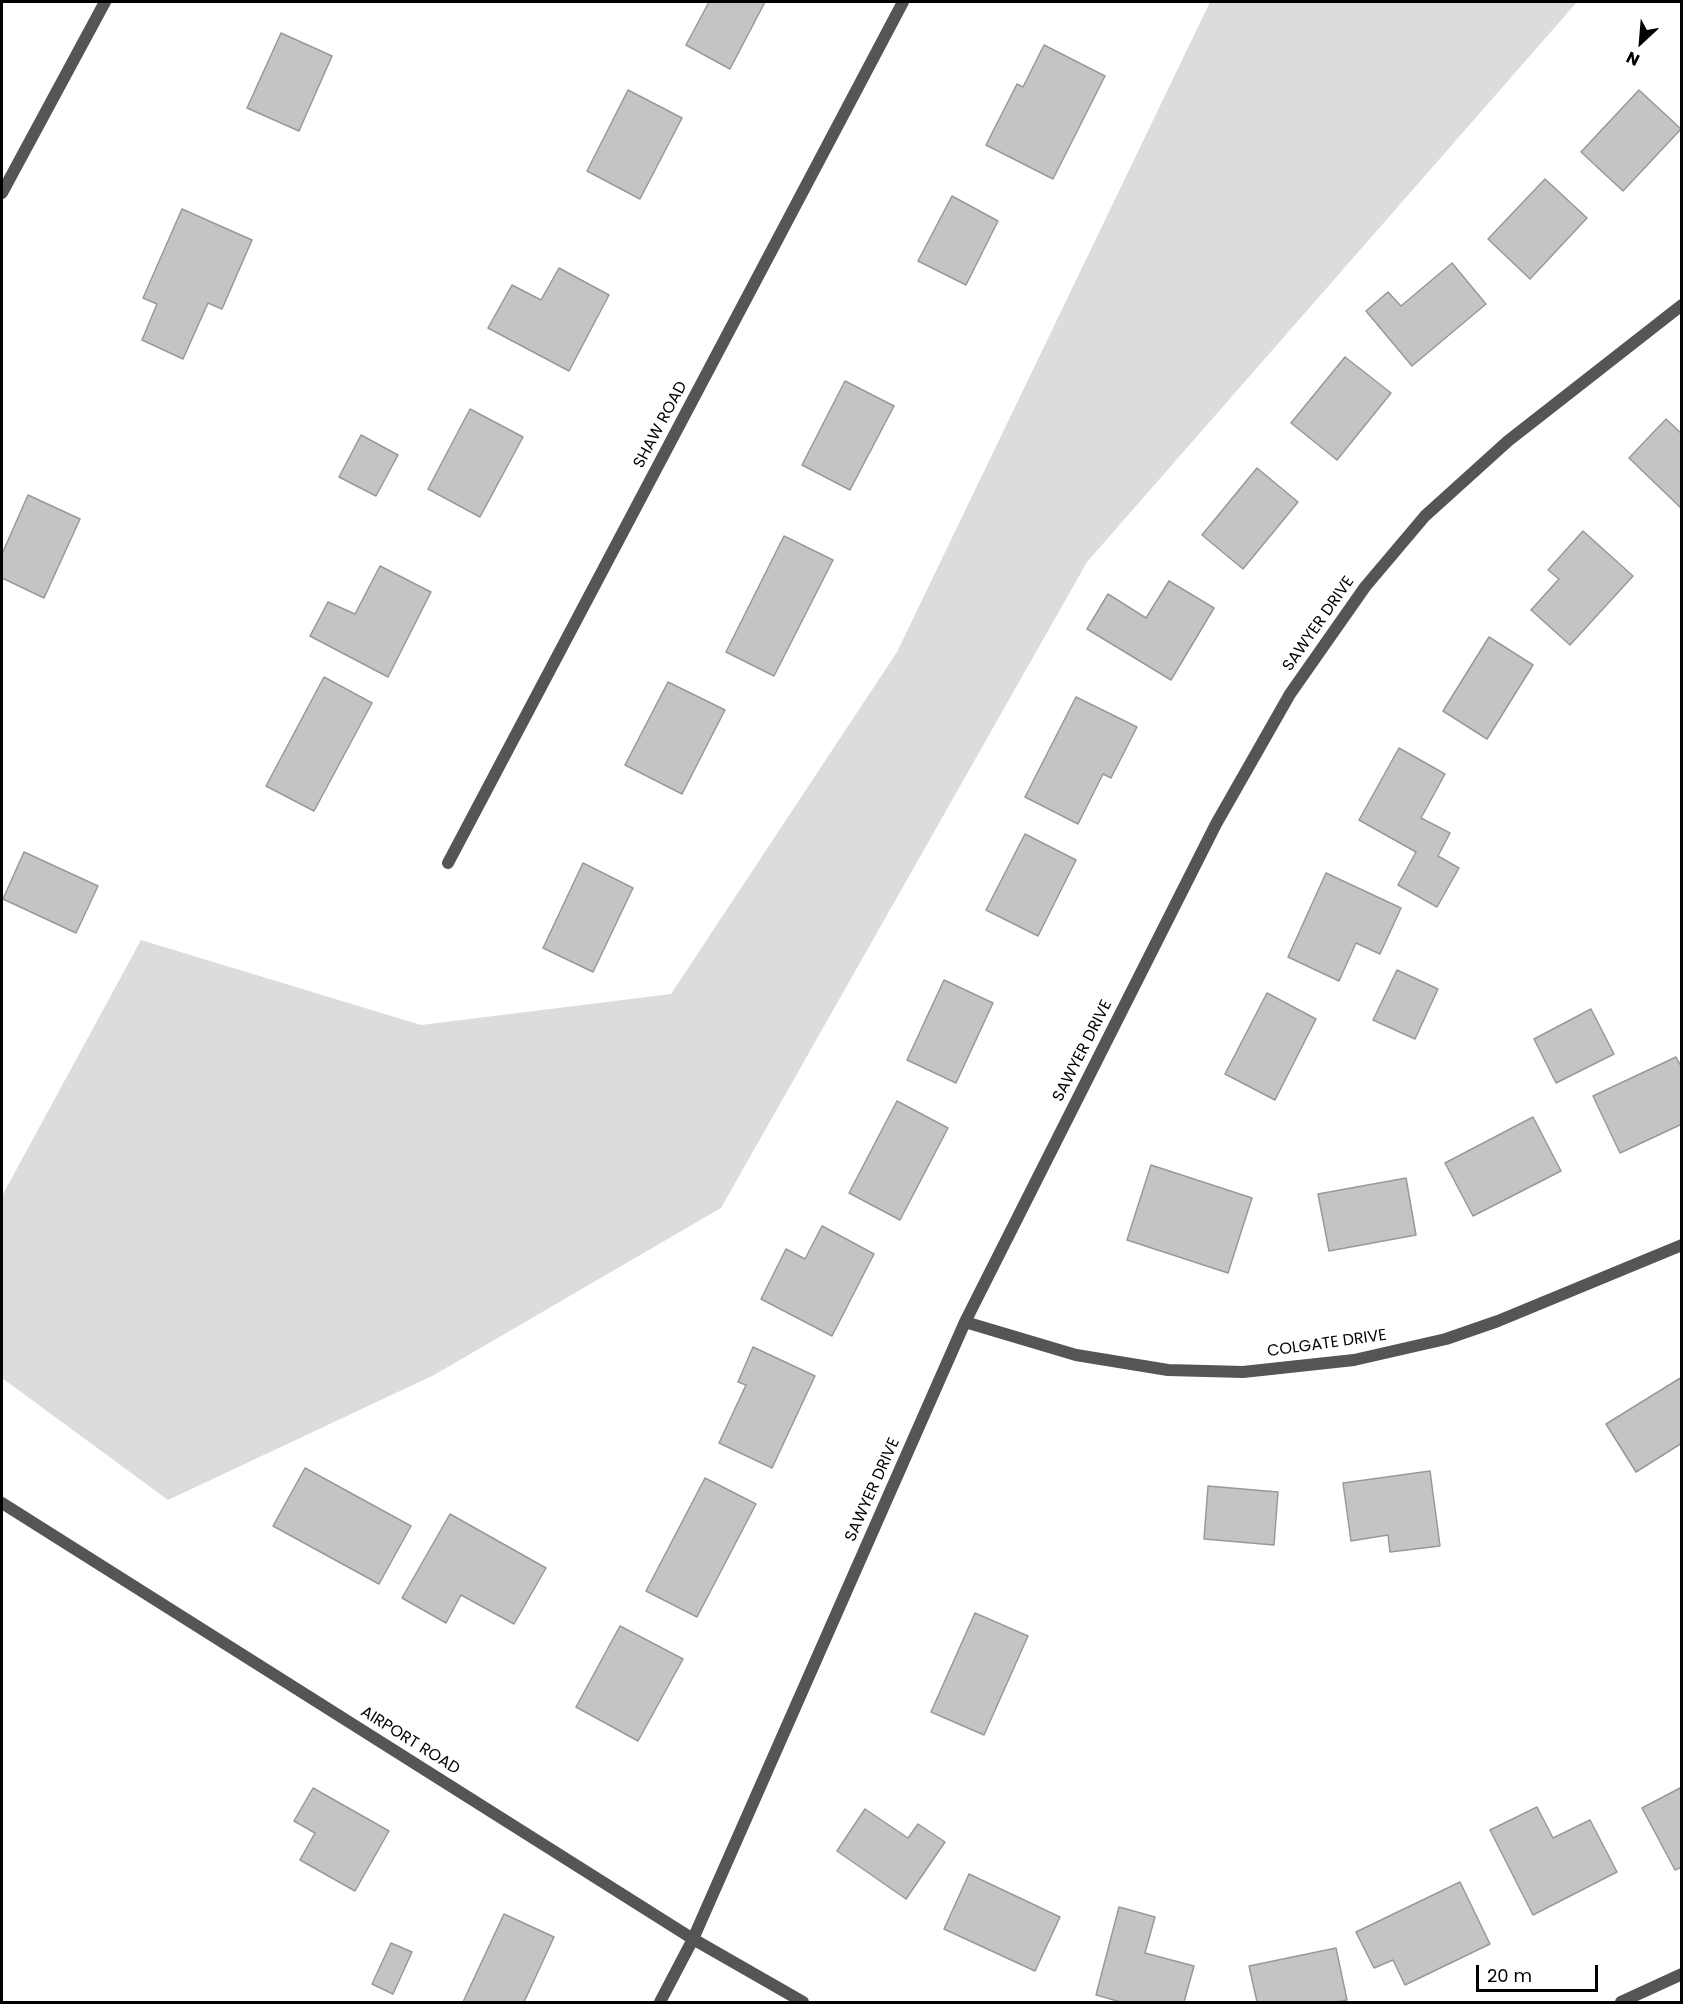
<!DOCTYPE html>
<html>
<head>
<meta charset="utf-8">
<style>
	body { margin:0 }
	#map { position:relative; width:1683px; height:2004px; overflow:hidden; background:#fff; font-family:Poppins,sans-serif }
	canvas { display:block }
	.frame { position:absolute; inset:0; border:3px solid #000; pointer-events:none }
	.north { position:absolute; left:1611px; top:12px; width:60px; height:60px; -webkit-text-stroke:4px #fff; paint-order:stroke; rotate:206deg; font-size:16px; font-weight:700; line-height:24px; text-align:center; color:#000 }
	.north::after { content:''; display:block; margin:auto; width:21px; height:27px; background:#000; clip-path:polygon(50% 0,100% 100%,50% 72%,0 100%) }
	.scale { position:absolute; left:1476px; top:1965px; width:122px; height:27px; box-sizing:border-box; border:3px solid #000; border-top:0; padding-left:8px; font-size:18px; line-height:21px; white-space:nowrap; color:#000; -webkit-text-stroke:4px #fff; paint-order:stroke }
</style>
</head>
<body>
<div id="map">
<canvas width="1683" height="2004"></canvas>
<div class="frame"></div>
<div class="north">N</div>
<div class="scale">20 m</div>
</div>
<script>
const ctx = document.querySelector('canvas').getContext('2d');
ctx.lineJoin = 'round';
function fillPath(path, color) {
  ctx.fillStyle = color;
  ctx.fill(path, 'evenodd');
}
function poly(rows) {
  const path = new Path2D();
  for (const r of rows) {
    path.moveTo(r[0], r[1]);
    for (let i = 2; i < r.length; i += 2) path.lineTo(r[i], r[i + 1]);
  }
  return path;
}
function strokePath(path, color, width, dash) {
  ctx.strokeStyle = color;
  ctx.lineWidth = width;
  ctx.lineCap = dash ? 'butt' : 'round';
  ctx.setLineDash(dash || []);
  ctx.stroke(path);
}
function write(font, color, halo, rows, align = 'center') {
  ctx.font = font + ' Poppins,sans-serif';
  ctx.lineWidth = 5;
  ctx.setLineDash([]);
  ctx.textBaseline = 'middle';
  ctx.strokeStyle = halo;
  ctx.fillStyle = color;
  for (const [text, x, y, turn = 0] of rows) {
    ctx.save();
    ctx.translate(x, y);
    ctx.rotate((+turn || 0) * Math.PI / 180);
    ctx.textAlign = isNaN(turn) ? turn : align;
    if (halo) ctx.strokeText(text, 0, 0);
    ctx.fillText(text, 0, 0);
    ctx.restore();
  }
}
const green = poly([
	[1210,2,1577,2,1087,562,721,1208,434,1375,168,1500,2,1378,2,1196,141,940,421,1025,671,994,897,652]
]);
const building = poly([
	[709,2,765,2,730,69,686,45,709,2],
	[281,33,332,56,299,131,247,108,281,33],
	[1044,45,1105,76,1053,179,986,145,1017,84,1023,87,1044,45],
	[628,90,682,118,640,199,587,171,628,90],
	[1639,90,1681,129,1623,191,1581,152,1639,90],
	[1545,179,1587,218,1530,279,1488,239,1545,179],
	[952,196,998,221,966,285,918,261,952,196],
	[182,209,252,240,222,309,208,303,183,359,142,340,157,304,143,298,182,209],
	[1452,263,1486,304,1412,366,1366,311,1388,292,1401,306,1452,263],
	[559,268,609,295,569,371,488,328,512,285,541,300,559,268],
	[1345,357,1391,393,1337,460,1291,423,1345,357],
	[845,381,894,406,850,490,802,465,845,381],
	[470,409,523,437,480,517,428,489,470,409],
	[1666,419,1682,434,1682,509,1629,458,1666,419],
	[361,435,398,455,376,496,339,477,361,435],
	[1257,468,1298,502,1243,569,1202,535,1257,468],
	[28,495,80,519,44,598,2,578,2,554,28,495],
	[1583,531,1633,576,1570,645,1531,610,1559,579,1548,570,1583,531],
	[784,536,833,560,774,676,726,652,784,536],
	[380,566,431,592,388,677,310,636,328,602,355,614,380,566],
	[1169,581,1214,608,1171,680,1087,629,1108,594,1146,618,1169,581],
	[1489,637,1533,665,1487,739,1443,711,1489,637],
	[324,677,372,703,314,811,266,786,324,677],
	[668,682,725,710,682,794,625,765,668,682],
	[1076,697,1137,727,1111,778,1103,774,1078,824,1025,797,1076,697],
	[1399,748,1445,774,1421,818,1450,833,1438,856,1459,868,1437,907,1398,885,1416,852,1359,820,1399,748],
	[1025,834,1076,860,1038,936,986,910,1025,834],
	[24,852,98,886,76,933,3,899,24,852],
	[583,863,633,888,593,972,543,948,583,863],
	[1326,873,1401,908,1380,954,1356,943,1339,981,1288,957,1326,873],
	[1397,970,1438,989,1415,1039,1373,1020,1397,970],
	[944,980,993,1003,956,1083,907,1060,944,980],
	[1267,993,1316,1019,1275,1100,1225,1074,1267,993],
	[1591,1009,1614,1054,1556,1083,1534,1039,1591,1009],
	[1676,1057,1682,1068,1682,1124,1620,1153,1593,1096,1676,1057],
	[897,1101,948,1128,900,1220,849,1193,897,1101],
	[1533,1117,1561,1171,1473,1216,1445,1163,1533,1117],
	[1151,1165,1252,1198,1228,1273,1127,1240,1151,1165],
	[1406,1178,1416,1235,1329,1251,1318,1194,1406,1178],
	[822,1226,874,1254,832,1336,761,1299,786,1249,805,1259,822,1226],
	[753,1347,815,1376,772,1468,719,1443,746,1385,738,1382,753,1347],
	[1682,1377,1682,1443,1636,1472,1606,1424,1682,1377],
	[305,1468,411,1526,379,1584,273,1526,305,1468],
	[1430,1471,1440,1546,1390,1552,1388,1535,1351,1541,1343,1483,1430,1471],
	[705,1478,756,1504,697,1617,646,1591,705,1478],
	[1208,1486,1278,1492,1274,1545,1204,1539,1208,1486],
	[450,1514,546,1568,514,1624,461,1595,446,1623,402,1598,450,1514],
	[975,1613,1028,1636,984,1735,931,1712,975,1613],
	[620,1626,683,1659,638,1741,576,1707,620,1626],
	[1682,1787,1682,1867,1675,1870,1642,1808,1682,1787],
	[313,1788,389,1831,355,1891,300,1860,315,1833,294,1821,313,1788],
	[1537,1807,1553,1838,1590,1820,1617,1872,1533,1915,1490,1830,1537,1807],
	[865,1809,908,1838,918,1824,945,1842,906,1899,837,1851,865,1809],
	[969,1874,1060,1917,1035,1971,944,1929,969,1874],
	[1460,1882,1490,1944,1405,1985,1393,1960,1374,1968,1356,1932,1460,1882],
	[1119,1907,1155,1917,1145,1953,1194,1966,1184,2002,1121,2002,1096,1995,1119,1907],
	[504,1914,554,1937,524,2002,463,2002,504,1914],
	[391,1943,412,1952,393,1994,372,1984,391,1943],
	[1336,1948,1347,2000,1334,2002,1257,2002,1249,1966,1336,1948]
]);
const street = poly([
	[2,193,105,2],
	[448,863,903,2],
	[965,1322,1076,1355,1168,1370,1243,1372,1354,1360,1446,1339,1498,1321,1682,1245],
	[2,1503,693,1939,803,2002],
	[660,2002,693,1939,965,1322,1216,824,1290,694,1365,587,1425,516,1508,441,1682,305],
	[1621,2002,1682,1974]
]);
const streetNames = [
	["SHAW ROAD",661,425,-62],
	["SAWYER DRIVE",1319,624,-55],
	["SAWYER DRIVE",1083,1051,-63],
	["COLGATE DRIVE",1327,1344,-8],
	["SAWYER DRIVE",873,1490,-66],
	["AIRPORT ROAD",410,1741,32]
];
fillPath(green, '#dcdcdc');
fillPath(building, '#c4c4c4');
strokePath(building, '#999', 1.5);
strokePath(street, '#555', 12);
write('16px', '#000', '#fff', streetNames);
</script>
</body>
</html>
